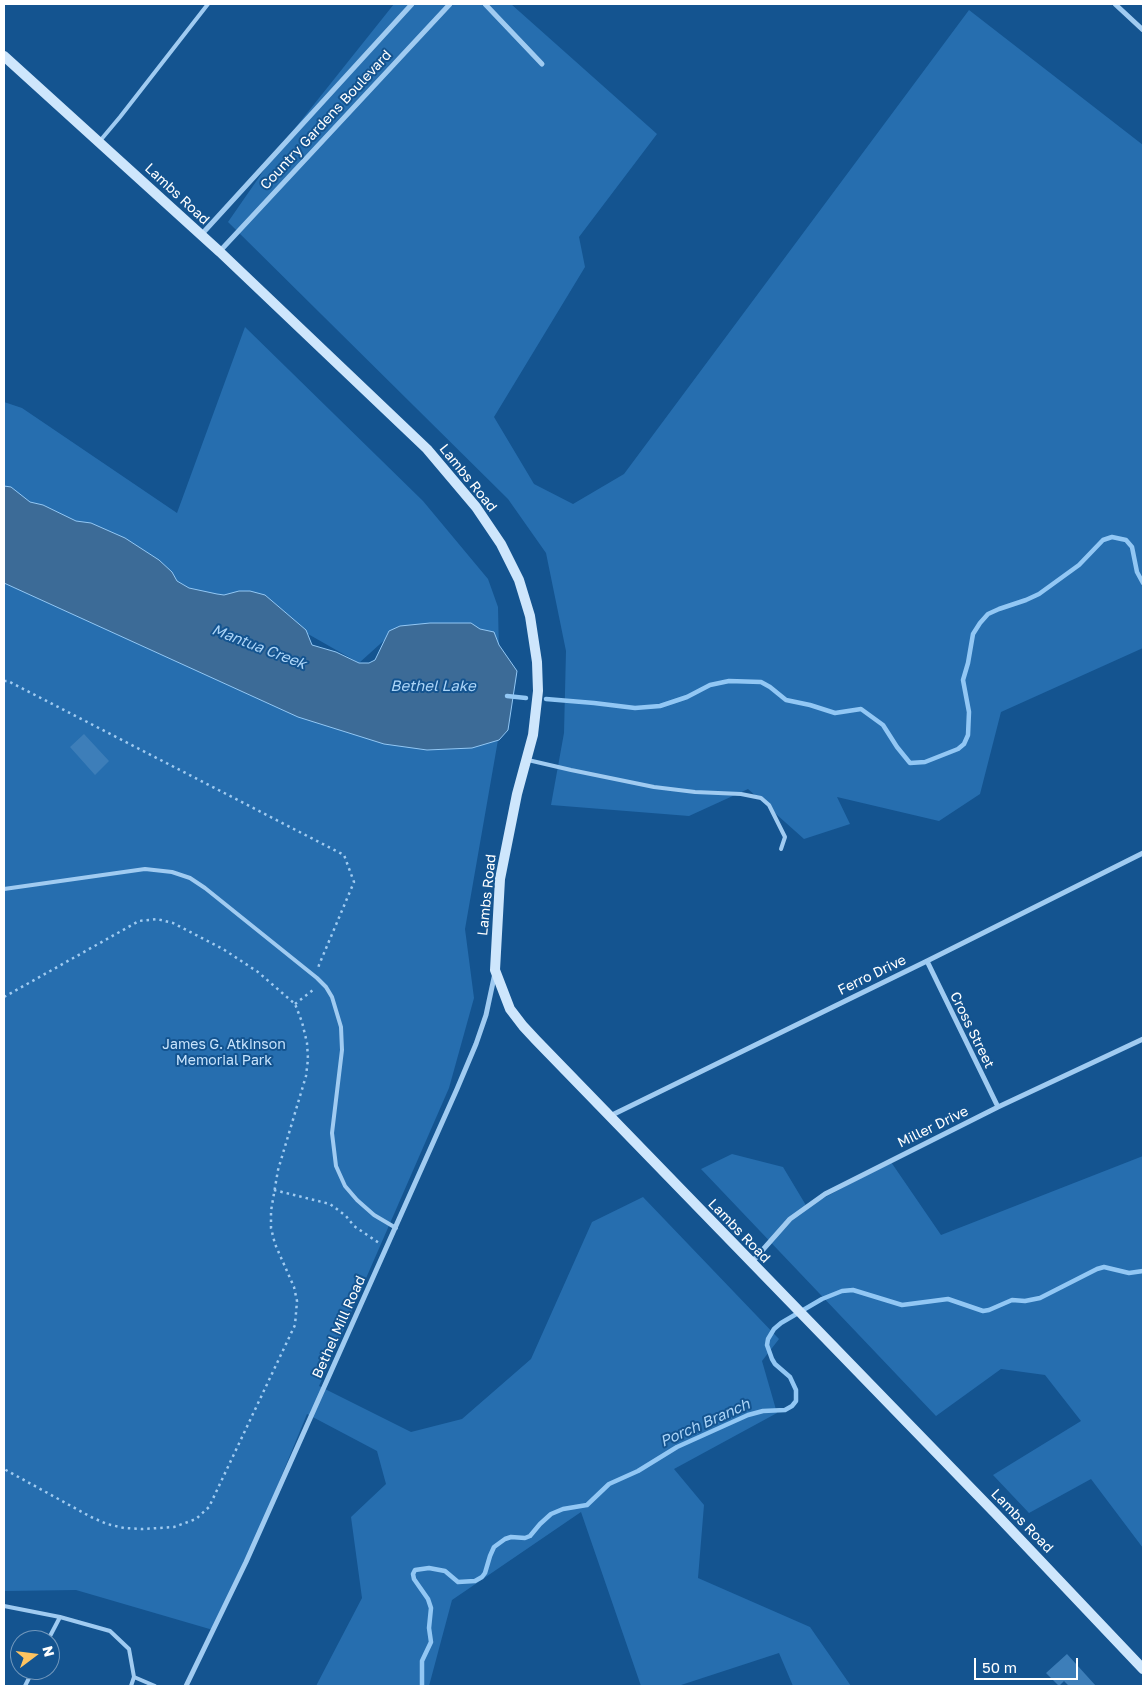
<!DOCTYPE html>
<html>
<head>
<meta charset="utf-8">
<style>
	body { margin:0 }
	#map { position:relative; width:1147px; height:1690px; overflow:hidden; background:#145490; font-family:"Golos Text",sans-serif }
	canvas { display:block }
	.frame { position:absolute; inset:0; border:5px solid #fff; pointer-events:none }
	.north { position:absolute; left:10px; top:1630px; width:50px; height:50px; box-sizing:border-box; background:#145490; border:1px solid #7298bc; border-radius:50%; rotate:75deg; font-size:14px; font-weight:700; line-height:20px; text-align:center; color:#fff }
	.north::after { content:''; display:block; margin:auto; width:18px; height:22px; background:#ffc460; clip-path:polygon(50% 0,100% 100%,50% 72%,0 100%) }
	.scale { position:absolute; left:974px; top:1658px; width:104px; height:22px; box-sizing:border-box; border:2px solid #fff; border-top:0; padding-left:6px; font-size:15px; line-height:18px; white-space:nowrap; color:#fff; -webkit-text-stroke:4px #145490; paint-order:stroke }
</style>
</head>
<body>
<div id="map">
<canvas width="1147" height="1690"></canvas>
<div class="frame"></div>
<div class="north">N</div>
<div class="scale">50 m</div>
</div>
<script>
const ctx = document.querySelector('canvas').getContext('2d');
ctx.lineJoin = 'round';
function fillPath(path, color) {
  ctx.fillStyle = color;
  ctx.fill(path, 'evenodd');
}
function poly(rows) {
  const path = new Path2D();
  for (const r of rows) {
    path.moveTo(r[0], r[1]);
    for (let i = 2; i < r.length; i += 2) path.lineTo(r[i], r[i + 1]);
  }
  return path;
}
function strokePath(path, color, width, dash) {
  ctx.strokeStyle = color;
  ctx.lineWidth = width;
  ctx.lineCap = dash ? 'butt' : 'round';
  ctx.setLineDash(dash || []);
  ctx.stroke(path);
}
function write(font, color, halo, rows, align = 'center') {
  ctx.font = font + ' "Golos Text",sans-serif';
  ctx.lineWidth = 4;
  ctx.setLineDash([]);
  ctx.textBaseline = 'middle';
  ctx.strokeStyle = halo;
  ctx.fillStyle = color;
  for (const [text, x, y, turn = 0] of rows) {
    ctx.save();
    ctx.translate(x, y);
    ctx.rotate((+turn || 0) * Math.PI / 180);
    ctx.textAlign = isNaN(turn) ? turn : align;
    if (halo) ctx.strokeText(text, 0, 0);
    ctx.fillText(text, 0, 0);
    ctx.restore();
  }
}
const green = poly([
	[394,4,511,4,657,134,579,237,585,267,494,417,534,484,573,504,624,474,969,10,1143,145,1143,648,1001,712,980,794,939,821,837,797,850,824,804,839,748,789,689,816,551,805,564,733,566,651,546,553,508,499,228,222,280,147],
	[245,327,423,501,488,579,498,607,499,654,400,626,359,663,236,593,298,717,498,740,465,929,474,998,449,1088,319,1386,411,1432,462,1419,531,1359,592,1222,643,1197,779,1339,762,1361,777,1413,674,1469,704,1505,698,1578,810,1627,851,1686,793,1686,779,1653,678,1686,641,1686,581,1512,452,1600,429,1686,316,1686,362,1598,351,1517,386,1484,377,1451,307,1414,246,1562,213,1630,76,1590,4,1591,4,402,22,408,177,513],
	[732,1154,783,1167,807,1207,891,1162,941,1235,1143,1156,1143,1548,1091,1479,1029,1513,993,1475,1081,1421,1045,1375,1001,1369,936,1416,701,1169]
]);
const water = poly([
	[4,486,11,487,30,502,43,505,76,521,91,523,125,538,159,560,172,572,177,581,189,588,217,594,224,595,239,591,250,591,265,595,306,630,312,645,336,652,359,663,369,663,375,660,389,631,400,626,430,623,471,623,480,629,494,632,499,645,517,671,508,730,499,740,472,748,427,750,384,744,298,717,4,583,4,486]
]);
const stream = poly([
	[507,696,526,698],
	[546,699,594,703,635,708,660,706,687,697,710,685,729,681,761,682,770,687,786,700,810,705,835,713,861,709,883,725,897,747,910,763,925,762,958,749,964,744,968,735,969,712,963,680,968,663,973,634,980,623,988,614,999,609,1026,600,1039,594,1079,565,1103,540,1112,537,1126,540,1132,547,1137,572,1143,583],
	[422,1686,422,1661,431,1642,429,1628,431,1608,428,1599,414,1579,413,1574,415,1570,429,1568,445,1571,458,1582,475,1581,482,1577,485,1573,490,1556,494,1547,505,1539,511,1537,525,1538,530,1536,540,1524,551,1514,563,1509,587,1505,609,1484,638,1471,677,1447,748,1415,763,1411,785,1410,792,1406,796,1401,796,1390,790,1377,775,1364,772,1359,767,1345,768,1339,774,1329,781,1323,822,1299,842,1291,853,1290,902,1305,948,1299,983,1311,989,1310,1012,1300,1025,1301,1040,1298,1097,1269,1104,1267,1129,1273,1143,1271]
]);
const building = poly([
	[84,734,109,761,95,775,70,747],
	[1067,1654,1096,1686,1069,1686,1064,1681,1059,1686,1046,1673]
]);
const path = poly([
	[4,681,8,681,344,855,354,882,319,965,318,969],
	[4,997,139,921,157,919,173,923,223,949,258,972,295,1004,302,1022,307,1043,308,1059,306,1076,278,1170,271,1211,271,1228,275,1244,294,1287,297,1301,295,1325,209,1507,196,1519,174,1527,143,1529,124,1528,107,1524,91,1517,4,1469],
	[295,1004,313,990,314,987],
	[274,1190,330,1204,346,1216,354,1226,379,1243]
]);
const lane = poly([
	[99,142,120,117,208,4],
	[528,760,571,770,654,787,695,792,741,794,761,798,769,805,785,837,781,849],
	[4,889,145,869,172,872,190,878,205,888,317,978,326,987,332,997,341,1027,342,1050,332,1133,336,1166,345,1186,357,1200,374,1215,396,1228],
	[4,1606,60,1617,110,1631,129,1649,134,1677,131,1686],
	[48,1640,60,1617],
	[134,1677,155,1686],
	[25,1686,33,1670]
]);
const street = poly([
	[485,4,542,64],
	[1115,4,1143,30],
	[201,235,412,4],
	[220,251,450,4],
	[927,961,998,1107],
	[610,1116,927,961,1143,853],
	[752,1262,790,1219,825,1194,998,1107,1143,1039],
	[186,1686,246,1562,457,1089,476,1044,486,1015,495,973]
]);
const secondary = poly([
	[4,56,220,252,427,449,476,507,501,544,519,580,530,616,537,662,538,691,533,735,517,794,500,879,495,970,510,1009,523,1026,536,1040,995,1513,1143,1669]
]);
const streetNames = [
	["Country Gardens Boulevard",326,120,-47],
	["Lambs Road",177,194,43],
	["Lambs Road",468,478,51],
	["Lambs Road",487,895,-84],
	["Ferro Drive",872,975,-26],
	["Cross Street",972,1030,64],
	["Miller Drive",933,1127,-26],
	["Lambs Road",739,1231,46],
	["Bethel Mill Road",339,1327,-66],
	["Lambs Road",1022,1521,46]
];
const parkNames = [
	["James G. Atkinson",224,1045],
	["Memorial Park",224,1061]
];
const waterNames = [
	["Mantua Creek",259,647,21],
	["Bethel Lake",433,686],
	["Porch Branch",705,1423,-24]
];
fillPath(green, '#266eaf');
fillPath(water, '#3c6b97');
strokePath(water, '#92c7f4', 1);
strokePath(stream, '#92c7f4', 4.5);
fillPath(building, '#3d7eb9');
strokePath(path, '#a0cbf1', 2.5, [2.5, 4]);
strokePath(lane, '#a0cbf1', 4);
strokePath(street, '#a0cbf1', 5);
strokePath(secondary, '#cee6fc', 10);
write('14px', '#fff', '#145490', streetNames);
write('14px', '#c7e3fc', '#145490', parkNames);
write('italic 15px', '#acd5f8', '#145490', waterNames);
</script>
</body>
</html>
